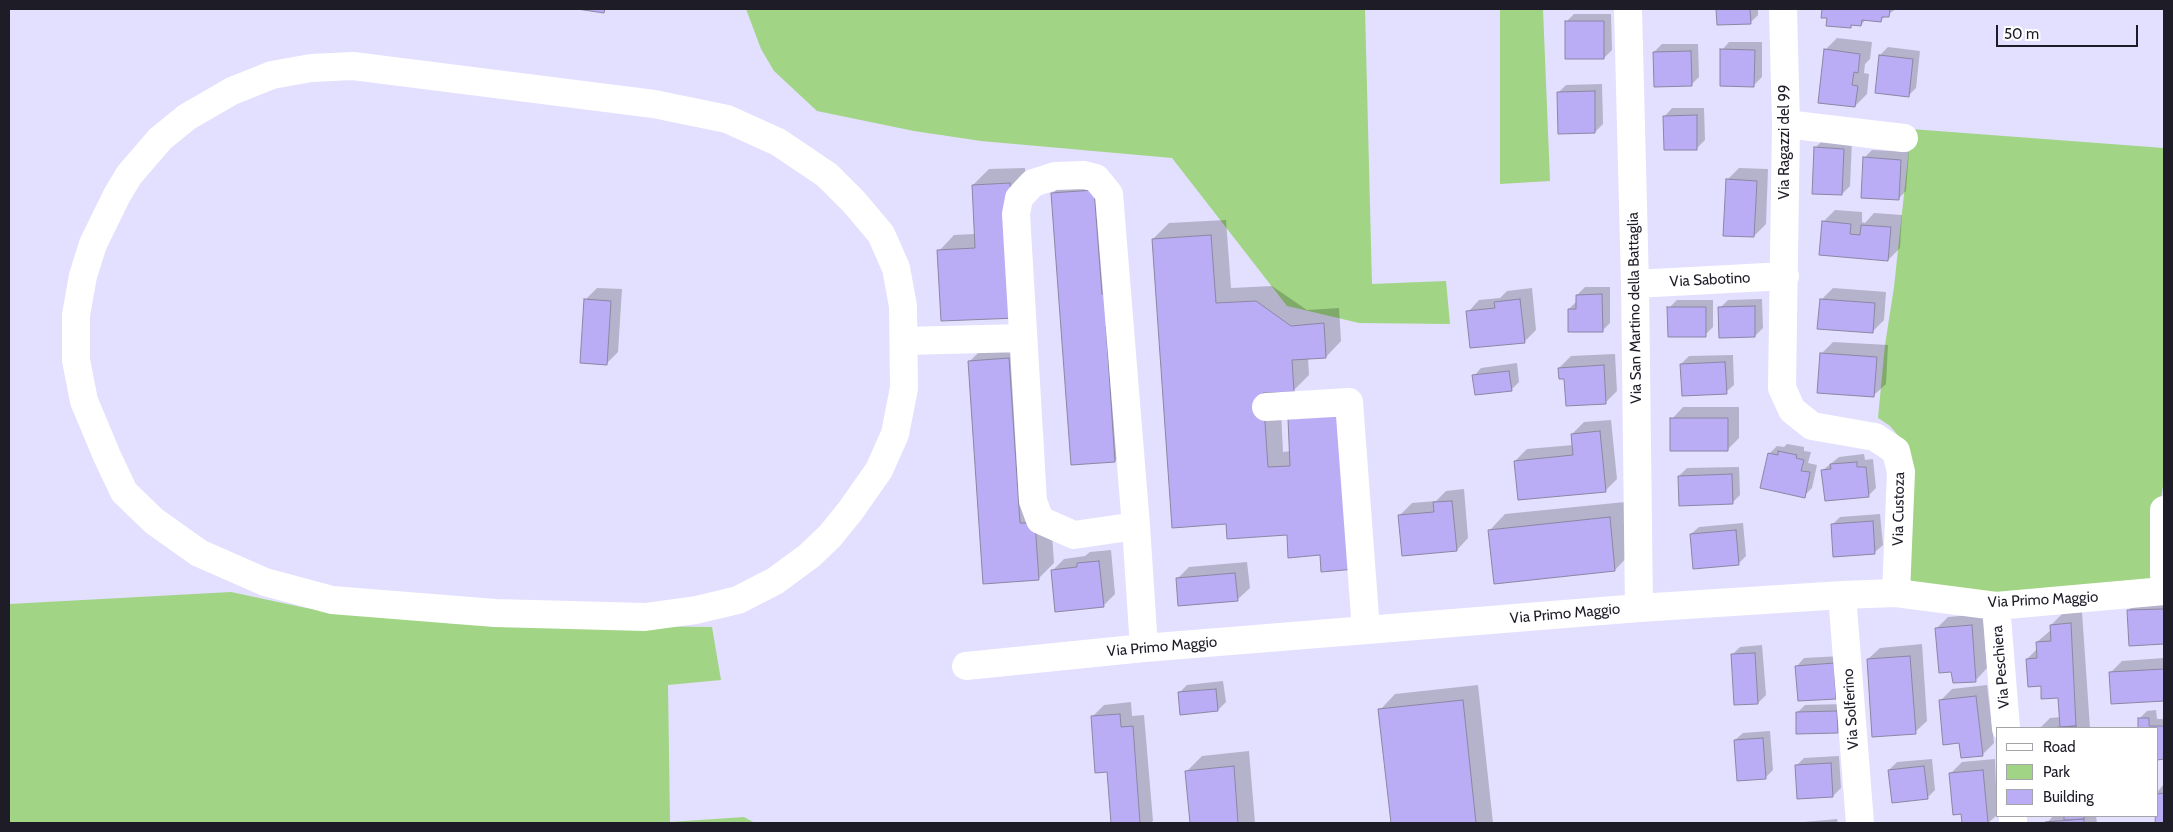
<!DOCTYPE html>
<html>
<head>
<meta charset="utf-8">
<style>
	body { margin:0 }
	#map { position:relative; width:2173px; height:832px; overflow:hidden; background:#e3dffe; font-family:Cabin,sans-serif }
	canvas { display:block }
	.frame { position:absolute; inset:0; border:10px solid #1e1c27; pointer-events:none }
	.legend { position:absolute; left:1996px; top:727px; width:162px; height:90px; box-sizing:border-box; background:#fff; border:1px solid #a5a4a9; margin:0; padding:6px 9px; list-style:none; font-size:15px; color:#1e1c27 }
	.legend li { display:flex; align-items:center; gap:10px; height:25px }
	.legend b { width:25px; border:1px solid #a5a4a9 }
	.scale { position:absolute; left:1996px; top:25px; width:142px; height:22px; box-sizing:border-box; border:2px solid #1e1c27; border-top:0; padding-left:6px; font-size:15px; line-height:18px; white-space:nowrap; color:#1e1c27; -webkit-text-stroke:4px #fff; paint-order:stroke }
</style>
</head>
<body>
<div id="map">
<canvas width="2173" height="832"></canvas>
<div class="frame"></div>
<ul class="legend">
<li><b style="height:6px;background:#fff"></b>Road</li>
<li><b style="height:14px;background:#a1d585"></b>Park</li>
<li><b style="height:14px;background:#baadf5"></b>Building</li>
</ul>
<div class="scale">50 m</div>
</div>
<script>
const ctx = document.querySelector('canvas').getContext('2d');
ctx.lineJoin = 'round';
function fillPath(path, color) {
  ctx.fillStyle = color;
  ctx.fill(path, 'evenodd');
}
function poly(rows) {
  const path = new Path2D();
  for (const r of rows) {
    path.moveTo(r[0], r[1]);
    for (let i = 2; i < r.length; i += 2) path.lineTo(r[i], r[i + 1]);
  }
  return path;
}
function strokePath(path, color, width, dash) {
  ctx.strokeStyle = color;
  ctx.lineWidth = width;
  ctx.lineCap = dash ? 'butt' : 'round';
  ctx.setLineDash(dash || []);
  ctx.stroke(path);
}
function write(font, color, halo, rows, align = 'center') {
  ctx.font = font + ' Cabin,sans-serif';
  ctx.lineWidth = 4;
  ctx.setLineDash([]);
  ctx.textBaseline = 'middle';
  ctx.strokeStyle = halo;
  ctx.fillStyle = color;
  for (const [text, x, y, turn = 0] of rows) {
    ctx.save();
    ctx.translate(x, y);
    ctx.rotate((+turn || 0) * Math.PI / 180);
    ctx.textAlign = isNaN(turn) ? turn : align;
    if (halo) ctx.strokeText(text, 0, 0);
    ctx.fillText(text, 0, 0);
    ctx.restore();
  }
}
const green = poly([
	[746,9,1365,9,1372,284,1446,281,1450,324,1359,323,1287,306,1172,158,981,141,914,131,817,111,774,71,761,49],
	[1500,9,1543,9,1550,181,1500,184],
	[1911,129,2164,148,2164,479,2160,506,2158,580,1991,597,1923,588,1910,580,1901,439,1890,426,1878,418,1885,345,1894,287],
	[231,592,306,608,457,624,712,627,721,680,668,685,670,822,744,817,755,823,9,823,9,604]
]);
const shadow = poly([
	[1717,9,1758,9,1758,15,1750,23,1718,24],
	[1824,9,1896,9,1880,20,1866,19,1861,25,1854,24,1850,27,1823,17],
	[1574,14,1611,14,1612,50,1604,58,1566,22],
	[1837,38,1872,42,1870,59,1865,64,1864,73,1869,74,1867,94,1855,106,1825,50],
	[1729,42,1762,42,1762,77,1754,85,1722,50],
	[1662,44,1698,44,1699,77,1691,85,1654,52],
	[1888,47,1920,51,1916,88,1908,96,1876,92,1880,55],
	[1602,84,1603,124,1595,132,1558,93,1566,85],
	[1672,108,1704,108,1705,140,1697,148,1665,116],
	[1823,140,1852,141,1850,186,1842,194,1815,148],
	[1872,150,1909,152,1906,191,1898,199,1864,158],
	[1025,168,1032,301,939,251,954,235,975,234,973,185,989,169],
	[1739,168,1768,169,1766,224,1754,236,1727,180],
	[1109,175,1131,445,1115,461,1072,464,1052,194,1068,178],
	[1835,210,1862,212,1862,222,1865,223,1874,213,1902,215,1900,248,1888,260,1823,222],
	[1226,220,1231,288,1272,286,1307,310,1339,308,1341,341,1326,357,1308,358,1309,375,1293,391,1280,391,1283,452,1291,451,1321,554,1288,533,1227,523,1153,239,1169,223],
	[1585,287,1610,287,1610,323,1602,331,1569,309,1577,301,1577,295],
	[597,288,622,289,618,352,606,364,585,300],
	[1532,288,1536,330,1524,342,1468,312,1479,300,1500,298,1507,291],
	[1833,288,1886,292,1884,320,1872,332,1821,300],
	[1762,299,1763,328,1755,336,1720,308,1728,300],
	[1677,300,1713,300,1713,327,1705,335,1669,308],
	[1833,342,1888,345,1886,384,1874,395,1821,354],
	[1024,343,1036,508,1050,507,1054,563,1038,579,984,582,969,362,985,346],
	[1615,354,1617,391,1605,403,1565,377,1559,368,1571,356],
	[1733,355,1734,385,1726,392,1681,364,1689,356],
	[1517,363,1519,382,1511,390,1474,376,1481,368],
	[1683,407,1739,407,1739,438,1727,450,1672,419],
	[1611,420,1617,479,1605,491,1515,461,1527,449,1573,445,1572,434,1584,422],
	[1787,444,1804,447,1804,451,1811,452,1808,463,1817,465,1812,488,1804,496,1769,454,1777,446,1784,447],
	[1864,454,1865,460,1873,459,1876,488,1868,496,1823,470,1839,457],
	[1739,467,1740,495,1732,503,1679,476,1687,468],
	[1464,489,1468,538,1457,550,1400,515,1412,503,1436,501,1446,491],
	[1625,502,1630,554,1615,570,1490,530,1505,514],
	[1880,514,1883,545,1875,552,1832,525,1840,517],
	[1743,523,1746,556,1738,564,1691,534,1699,527],
	[1111,550,1115,594,1103,606,1052,571,1064,559,1085,556,1090,552],
	[1247,562,1250,588,1238,599,1177,579,1189,567],
	[2164,598,2164,643,2130,644,2128,611,2140,599],
	[2082,612,2090,728,2040,728,2050,718,2061,717,2059,697,2042,685,2027,659,2037,649,2037,642,2051,630,2051,625,2063,613],
	[1983,614,1987,668,1976,680,1953,671,1937,628,1948,617],
	[1922,644,1927,721,1915,732,1868,659,1880,648],
	[1762,645,1766,695,1758,703,1732,655,1740,647],
	[1841,656,1843,690,1835,697,1797,666,1804,658],
	[2164,658,2164,700,2112,703,2110,673,2122,661],
	[1223,681,1226,702,1218,710,1179,693,1187,685],
	[1478,685,1493,823,1392,823,1380,710,1395,694],
	[1987,685,1994,743,1982,755,1960,742,1940,701,1952,689],
	[1131,702,1132,716,1144,715,1153,821,1150,823,1112,823,1108,771,1092,717,1104,705],
	[1845,704,1845,724,1837,732,1797,713,1805,705],
	[2156,710,2157,719,2164,719,2163,758,2157,758,2157,728,2139,728,2139,719,2147,711],
	[1770,731,1773,770,1765,778,1735,740,1743,733],
	[1249,751,1255,823,1191,823,1187,771,1202,756],
	[1839,756,1841,788,1833,796,1796,766,1804,758],
	[1932,759,1935,790,1927,798,1889,770,1897,762],
	[1995,759,1997,815,1988,823,1963,823,1963,813,1950,774,1962,762],
	[2164,784,2164,823,2156,823,2157,792],
	[2053,816,2096,816,2097,823,2047,823],
	[1837,819,1838,823,1803,823,1804,822]
]);
const building = poly([
	[577,9,605,9,604,13,577,9],
	[1716,9,1750,9,1751,24,1717,25,1716,9],
	[1820,9,1890,9,1889,17,1882,17,1881,22,1862,20,1861,26,1851,25,1851,28,1826,26,1827,18,1821,18,1822,9,1820,9],
	[1565,21,1604,21,1604,59,1565,59,1565,21],
	[1720,49,1755,50,1754,87,1720,86,1720,49],
	[1824,49,1860,54,1858,73,1854,72,1852,85,1858,86,1855,107,1818,103,1824,49],
	[1691,51,1692,86,1654,87,1653,52,1691,51],
	[1879,55,1913,59,1909,97,1875,93,1879,55],
	[1595,91,1595,133,1558,134,1557,92,1595,91],
	[1697,115,1697,150,1664,150,1663,116,1697,115],
	[1814,147,1844,149,1842,195,1812,194,1814,147],
	[1863,157,1901,160,1899,200,1861,198,1863,157],
	[1726,179,1757,181,1754,237,1723,236,1726,179],
	[1010,183,1017,318,941,321,937,250,975,248,972,185,1010,183],
	[1094,190,1102,294,1111,293,1113,326,1106,326,1115,462,1071,465,1051,193,1094,190],
	[1822,221,1851,224,1850,234,1860,235,1861,225,1891,227,1888,261,1819,255,1822,221],
	[1211,235,1216,303,1256,301,1291,326,1324,323,1326,358,1292,360,1294,392,1263,393,1268,467,1290,466,1288,419,1346,415,1356,569,1321,572,1320,555,1288,558,1287,535,1227,539,1226,524,1172,528,1152,239,1211,235],
	[1602,294,1603,332,1568,332,1568,309,1576,309,1576,295,1602,294],
	[584,299,611,301,607,365,580,363,584,299],
	[1520,299,1525,343,1470,348,1466,311,1495,308,1494,302,1520,299],
	[1820,299,1875,303,1873,333,1817,329,1820,299],
	[1755,306,1755,337,1719,338,1718,307,1755,306],
	[1667,307,1706,307,1706,337,1668,337,1667,307],
	[1820,353,1877,357,1874,397,1817,393,1820,353],
	[1009,358,1020,523,1035,523,1039,580,983,584,968,361,1009,358],
	[1725,362,1727,394,1682,396,1680,364,1725,362],
	[1604,365,1606,404,1566,406,1564,379,1559,379,1558,368,1604,365],
	[1509,371,1512,391,1475,395,1472,375,1509,371],
	[1670,418,1728,418,1728,451,1670,451,1670,418],
	[1600,431,1606,492,1518,500,1514,461,1573,455,1571,434,1600,431],
	[1778,451,1797,455,1796,458,1804,460,1801,471,1810,472,1805,498,1760,488,1768,453,1778,455,1778,451],
	[1857,462,1857,467,1866,467,1869,497,1825,501,1821,470,1831,469,1830,464,1857,462],
	[1732,474,1733,504,1679,506,1678,476,1732,474],
	[1452,501,1457,551,1402,556,1398,515,1434,512,1433,502,1452,501],
	[1610,517,1615,571,1494,584,1488,530,1610,517],
	[1873,521,1875,554,1833,557,1831,524,1873,521],
	[1736,530,1739,565,1693,569,1690,534,1736,530],
	[1099,561,1104,607,1055,612,1051,570,1077,567,1077,563,1099,561],
	[1235,573,1238,601,1178,606,1176,578,1235,573],
	[2164,609,2164,644,2129,646,2127,610,2164,609],
	[2071,623,2076,726,2060,727,2058,698,2041,699,2041,686,2028,687,2026,659,2037,658,2036,642,2051,641,2050,625,2071,623],
	[1972,625,1976,682,1953,683,1951,672,1939,673,1935,628,1972,625],
	[1755,653,1758,704,1734,705,1731,654,1755,653],
	[1910,656,1916,734,1872,737,1867,659,1910,656],
	[1834,663,1836,699,1798,701,1795,666,1834,663],
	[2164,669,2164,701,2111,704,2109,672,2164,669],
	[1216,689,1218,711,1180,715,1178,692,1216,689],
	[1976,696,1983,756,1961,758,1959,743,1943,745,1939,700,1976,696],
	[1463,700,1476,823,1391,823,1378,709,1463,700],
	[1837,711,1838,733,1796,734,1796,712,1837,711],
	[1120,714,1121,727,1133,726,1140,823,1111,823,1107,772,1095,773,1091,716,1120,714],
	[2138,718,2149,718,2149,726,2164,726,2164,759,2157,760,2157,728,2138,728,2138,718],
	[2076,726,2076,728,2050,728,2060,727,2076,726],
	[1763,738,1766,779,1737,781,1734,740,1763,738],
	[1831,763,1833,797,1797,799,1795,765,1831,763],
	[1234,766,1238,823,1190,823,1185,771,1234,766],
	[1924,766,1928,799,1892,803,1888,770,1924,766],
	[1983,770,1988,823,1962,823,1961,814,1953,815,1949,773,1983,770],
	[2164,793,2164,823,2155,823,2157,794,2164,793],
	[2064,816,2084,816,2084,819,2064,820,2064,816],
	[2084,819,2084,823,2045,823,2045,822,2084,819]
]);
const minor = poly([
	[1628,9,1635,284,1639,608],
	[1783,9,1786,124,1782,388,1792,410,1812,426,1875,437,1896,451,1901,472,1896,593],
	[353,66,654,104,727,119,778,142,827,175,854,202,881,234,896,268,903,306,904,388,895,434,879,470,851,510,830,536,809,556,775,581,738,600,696,610,645,617,495,613,332,600,265,582,199,553,154,521,124,492,107,456,84,401,76,360,76,315,83,276,93,244,117,195,129,175,160,139,187,117,232,91,272,75,311,68,353,66],
	[1786,124,1904,138],
	[1084,175,1096,178,1109,194,1136,526,1074,535,1040,520,1033,501,1016,214,1019,198,1033,183,1055,176,1084,175],
	[1635,284,1785,276],
	[904,341,1023,338],
	[1266,407,1349,402,1366,630],
	[2164,510,2164,575],
	[1136,526,1144,648],
	[1842,595,1860,823],
	[1996,606,2006,728],
	[966,666,1144,648,1639,608,1842,595,1896,593,1996,606,2164,591],
	[2013,816,2013,823]
]);
const streetNames = [
	["Via Ragazzi del 99",1785,142,-90],
	["Via Sabotino",1710,280,-3],
	["Via San Martino della Battaglia",1635,308,-91],
	["Via Custoza",1899,509,-89],
	["Via Primo Maggio",2043,600,-3],
	["Via Primo Maggio",1565,614,-5],
	["Via Primo Maggio",1162,647,-5],
	["Via Peschiera",2001,667,-95],
	["Via Solferino",1851,709,-94]
];
fillPath(green, '#a1d585');
fillPath(shadow, '#0003');
fillPath(building, '#baadf5');
strokePath(building, '#8b86a3', 1);
strokePath(minor, '#fff', 28);
write('15px', '#1e1c27', '#fff', streetNames);
</script>
</body>
</html>
